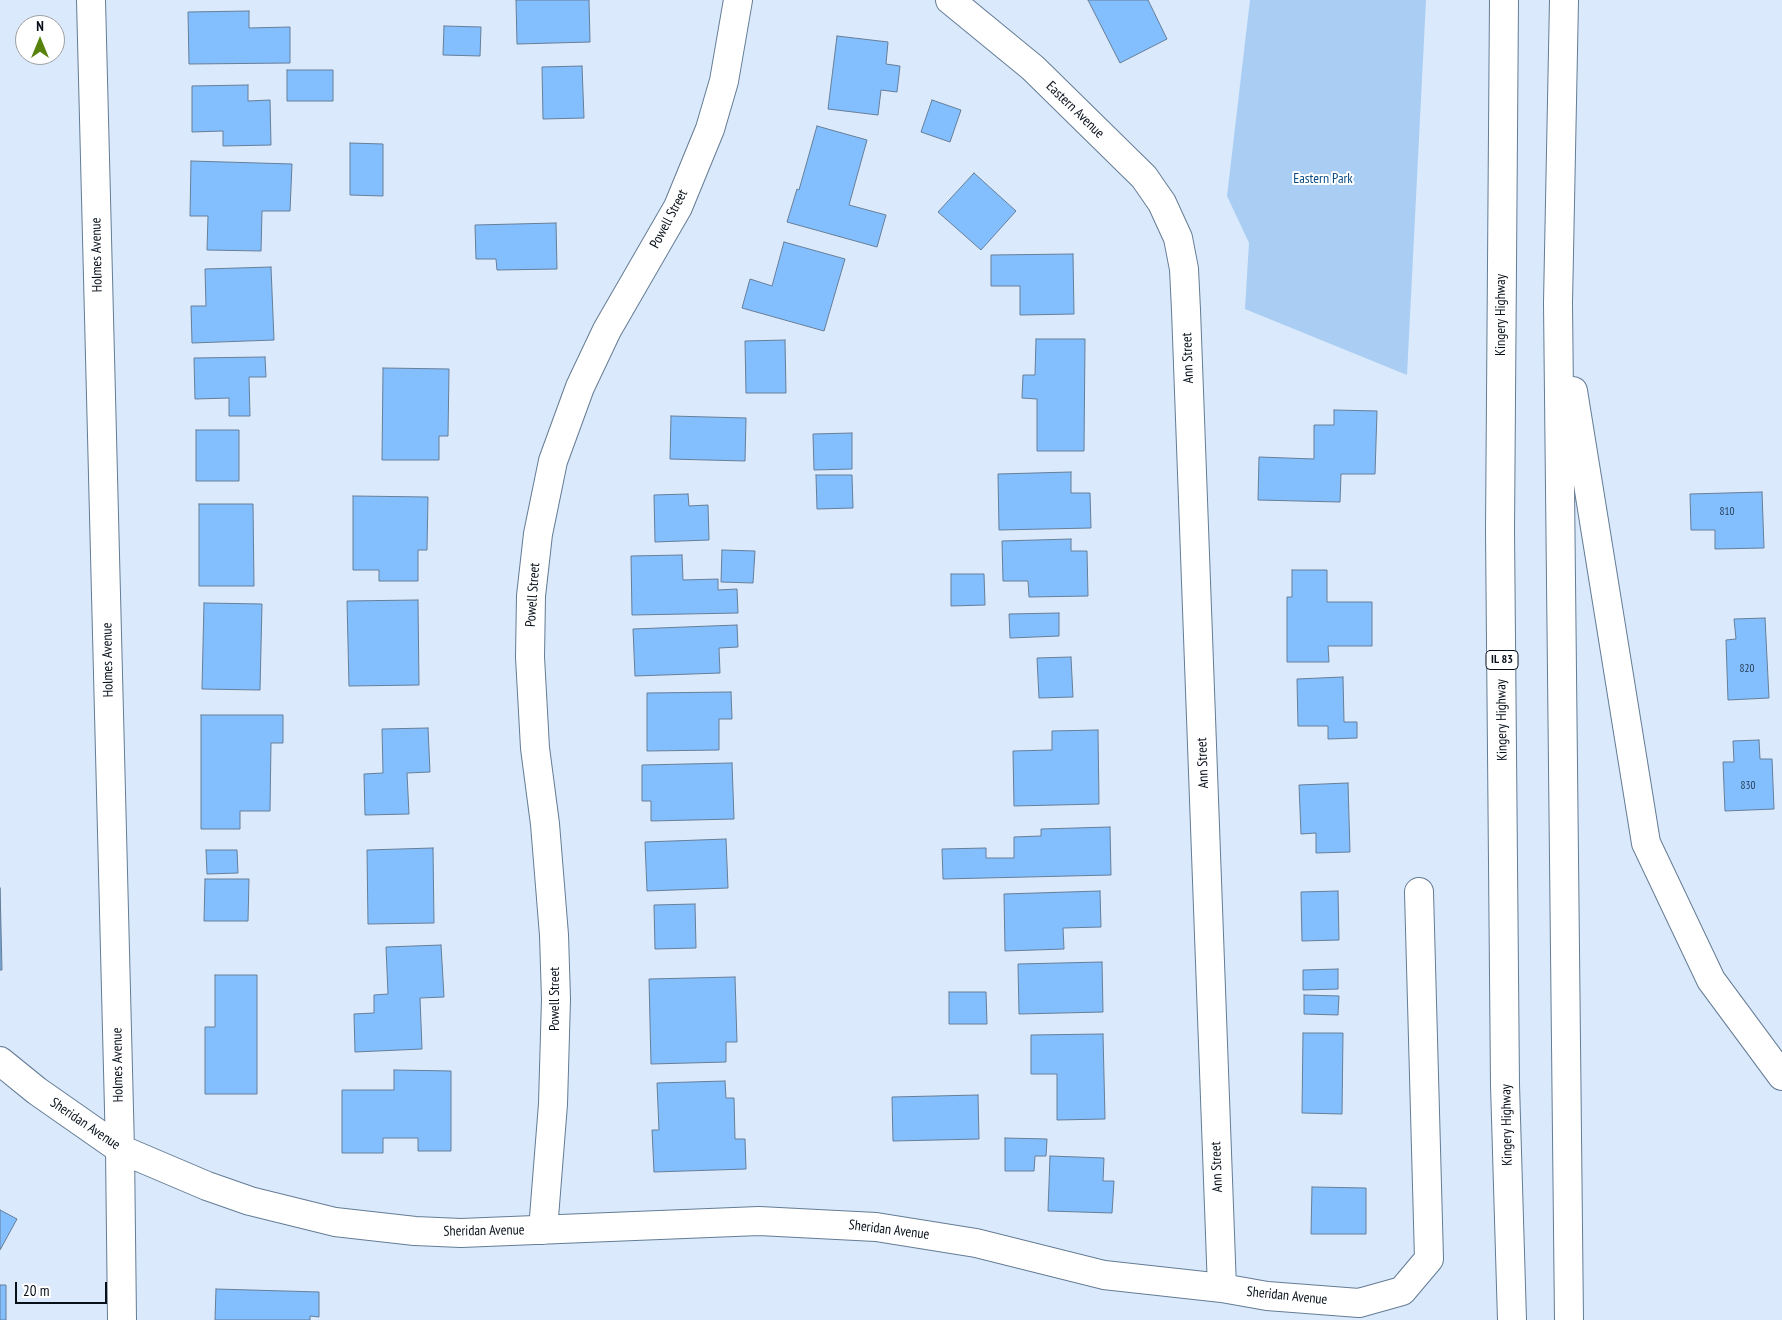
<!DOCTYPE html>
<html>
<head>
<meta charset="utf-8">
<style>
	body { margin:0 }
	#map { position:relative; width:1782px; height:1320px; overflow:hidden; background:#dae9fb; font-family:"PT Sans Narrow",sans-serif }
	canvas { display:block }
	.north { position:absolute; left:15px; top:15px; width:50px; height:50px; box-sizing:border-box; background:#fff; border:1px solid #9c9fa3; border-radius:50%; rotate:0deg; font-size:14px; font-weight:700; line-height:20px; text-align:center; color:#070f19 }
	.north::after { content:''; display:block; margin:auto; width:18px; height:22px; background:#57820b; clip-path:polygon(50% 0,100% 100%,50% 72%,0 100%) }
	.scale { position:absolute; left:15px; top:1282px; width:92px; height:22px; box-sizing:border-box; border:2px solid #070f19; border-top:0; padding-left:6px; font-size:15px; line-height:18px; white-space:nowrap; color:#070f19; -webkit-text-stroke:4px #fff; paint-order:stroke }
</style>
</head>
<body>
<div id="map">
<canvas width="1782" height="1320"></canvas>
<div class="north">N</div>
<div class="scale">20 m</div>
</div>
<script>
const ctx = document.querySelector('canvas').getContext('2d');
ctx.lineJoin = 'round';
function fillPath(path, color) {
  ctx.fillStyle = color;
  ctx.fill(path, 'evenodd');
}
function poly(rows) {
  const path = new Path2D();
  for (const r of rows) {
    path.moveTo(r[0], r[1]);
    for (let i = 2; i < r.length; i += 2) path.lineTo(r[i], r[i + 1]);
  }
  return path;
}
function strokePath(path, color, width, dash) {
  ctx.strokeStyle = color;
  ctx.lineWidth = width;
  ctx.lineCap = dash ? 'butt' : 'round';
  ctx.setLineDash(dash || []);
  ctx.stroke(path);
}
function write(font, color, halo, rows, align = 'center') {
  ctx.font = font + ' "PT Sans Narrow",sans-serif';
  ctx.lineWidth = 4;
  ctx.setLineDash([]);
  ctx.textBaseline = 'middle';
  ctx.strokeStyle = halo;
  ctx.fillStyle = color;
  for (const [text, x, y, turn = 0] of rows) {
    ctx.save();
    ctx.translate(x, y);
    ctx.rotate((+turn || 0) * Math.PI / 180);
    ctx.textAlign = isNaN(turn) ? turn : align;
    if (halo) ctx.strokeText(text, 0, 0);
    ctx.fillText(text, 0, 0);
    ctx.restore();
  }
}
const green = poly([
	[1250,0,1426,0,1407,375,1245,309,1249,243,1227,196]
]);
const building = poly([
	[516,0,589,0,590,42,517,44,516,0],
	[1088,0,1148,0,1167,39,1120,63,1088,0],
	[249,11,249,28,290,27,290,63,189,64,188,12,249,11],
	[444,26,481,27,480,56,443,55,444,26],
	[837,36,888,42,886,64,900,66,897,92,881,90,878,115,828,109,837,36],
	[582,66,584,118,543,119,542,67,582,66],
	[287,70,333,70,333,101,287,101,287,70],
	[248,85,248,101,270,100,271,145,223,146,223,131,192,132,192,86,248,85],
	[932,100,961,110,950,142,921,132,932,100],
	[817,126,867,140,849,205,886,215,877,247,787,222,797,189,799,190,817,126],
	[350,143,383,144,383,196,350,195,350,143],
	[191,161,292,164,290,211,262,211,261,251,207,250,208,216,190,216,191,161],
	[974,173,1016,211,981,250,938,212,974,173],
	[556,223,557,269,497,270,496,259,476,259,475,225,556,223],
	[784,242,845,259,824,331,742,308,750,279,772,286,784,242],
	[1073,254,1074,314,1020,315,1020,286,991,286,991,255,1073,254],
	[271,267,274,340,192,343,191,306,206,306,205,269,271,267],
	[1036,339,1085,339,1084,451,1037,451,1037,399,1022,398,1023,375,1035,375,1036,339],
	[785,340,786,393,746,393,745,341,785,340],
	[265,357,266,377,249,377,250,416,229,416,229,398,195,399,194,358,265,357],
	[383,368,449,369,448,436,439,436,439,460,382,460,383,368],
	[1334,410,1377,411,1375,474,1341,474,1340,502,1258,500,1259,457,1314,459,1314,425,1334,425,1334,410],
	[671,416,746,418,745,461,670,459,671,416],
	[196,430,239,430,239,481,196,481,196,430],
	[852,433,852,469,814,470,813,434,852,433],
	[1071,472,1071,493,1090,493,1091,528,999,530,998,474,1071,472],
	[816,475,852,475,853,508,817,509,816,475],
	[1762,492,1764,548,1715,549,1715,530,1691,530,1690,494,1762,492],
	[688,494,689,506,708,505,709,540,655,542,654,495,688,494],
	[353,496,428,497,427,550,418,550,418,581,379,581,379,570,353,570,353,496],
	[199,504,253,504,254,586,199,586,199,504],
	[1071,539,1071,551,1087,551,1088,596,1029,597,1028,581,1003,581,1002,541,1071,539],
	[722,550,755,551,753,583,721,582,722,550],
	[682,555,683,580,718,579,718,590,737,589,738,613,632,615,631,556,682,555],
	[1292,570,1327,570,1327,602,1372,602,1372,646,1328,646,1329,662,1287,662,1287,597,1292,597,1292,570],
	[951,574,984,574,985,605,951,606,951,574],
	[418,600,419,685,349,686,347,601,418,600],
	[204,603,262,604,260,690,202,689,204,603],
	[1059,613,1059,636,1010,638,1009,614,1059,613],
	[1765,618,1769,698,1728,700,1726,640,1736,639,1734,619,1765,618],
	[737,625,738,647,719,648,720,673,635,676,633,629,737,625],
	[1071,657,1073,697,1039,698,1037,658,1071,657],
	[1343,677,1344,722,1357,722,1357,738,1328,739,1328,726,1298,726,1297,679,1343,677],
	[731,692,732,719,719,719,719,750,647,751,647,693,731,692],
	[201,715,283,715,283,743,271,743,270,811,240,811,240,829,201,829,201,715],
	[428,728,430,772,407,773,409,814,365,815,364,774,383,773,382,729,428,728],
	[1098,730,1099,804,1014,806,1013,751,1052,750,1052,731,1098,730],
	[1759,740,1760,759,1772,759,1774,809,1725,811,1723,762,1734,762,1733,741,1759,740],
	[732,763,734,819,651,821,651,801,642,801,642,765,732,763],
	[1348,783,1350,852,1316,853,1316,833,1301,834,1299,785,1348,783],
	[1110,827,1111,875,943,879,942,849,986,848,986,858,1014,858,1014,837,1041,836,1041,829,1110,827],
	[726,839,728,888,647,891,645,842,726,839],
	[433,848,434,923,368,924,367,850,433,848],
	[206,850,237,850,238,873,207,874,206,850],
	[205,879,249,879,248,921,204,921,205,879],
	[0,888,2,970,0,970,0,888],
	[1100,891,1101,927,1063,928,1064,949,1005,951,1004,894,1100,891],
	[1338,891,1339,940,1302,941,1301,892,1338,891],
	[695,904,696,948,655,949,654,905,695,904],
	[441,945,444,997,420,998,422,1049,355,1052,354,1014,374,1013,374,995,388,994,386,947,441,945],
	[1102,962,1103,1012,1019,1014,1018,964,1102,962],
	[1338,969,1338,989,1303,990,1303,970,1338,969],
	[215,975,257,975,257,1094,205,1094,205,1027,215,1027,215,975],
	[735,977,737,1042,726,1042,726,1062,651,1064,649,979,735,977],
	[949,992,986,992,987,1024,949,1024,949,992],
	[1304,995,1339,996,1338,1015,1304,1014,1304,995],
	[1303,1033,1343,1033,1342,1114,1302,1113,1303,1033],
	[1103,1034,1105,1119,1057,1120,1057,1074,1031,1074,1031,1035,1103,1034],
	[394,1070,451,1071,451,1151,418,1151,418,1138,383,1138,383,1153,342,1153,342,1090,394,1090,394,1070],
	[725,1081,726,1098,734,1098,735,1139,745,1139,746,1169,654,1172,652,1130,659,1130,657,1083,725,1081],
	[978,1095,979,1139,893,1141,892,1097,978,1095],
	[1005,1138,1047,1139,1046,1156,1035,1156,1034,1171,1005,1171,1005,1138],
	[1050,1156,1104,1158,1103,1181,1114,1181,1112,1213,1048,1211,1050,1156],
	[1312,1187,1366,1188,1366,1234,1311,1234,1312,1187],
	[0,1210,17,1219,0,1250,0,1210],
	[0,1285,6,1285,6,1320,0,1320,0,1285],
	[216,1289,319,1292,319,1317,310,1316,310,1320,215,1320,216,1289]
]);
const minor = poly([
	[91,0,120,1149,122,1320],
	[950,0,1033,68,1144,177,1162,203,1178,238,1184,269,1186,310,1222,1288],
	[0,1061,37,1091,120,1149,207,1186,250,1201,335,1222,415,1231,461,1233,759,1221,876,1227,976,1243,1104,1275,1222,1288,1267,1296,1359,1303,1402,1291,1429,1259,1419,892],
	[543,1230,553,1104,556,999,554,935,545,824,535,748,530,657,531,596,538,534,553,461,580,387,607,330,678,207,710,129,724,81,738,0]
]);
const highway = poly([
	[1504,0,1500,530,1505,1085,1512,1320],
	[1564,0,1558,303,1569,1320],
	[1573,391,1646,843,1711,980,1782,1076]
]);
const numberNames = [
	["810",1727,512],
	["820",1747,669],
	["830",1748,786]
];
const shields = [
	[1502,660,32]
];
const shieldNames = [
	["IL 83",1502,660]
];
const streetNames = [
	["Eastern Avenue",1075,110,44],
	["Powell Street",669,219,-62],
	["Holmes Avenue",97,255,-91],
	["Kingery Highway",1501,315,-90],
	["Ann Street",1188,358,-92],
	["Powell Street",533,595,-86],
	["Holmes Avenue",108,660,-91],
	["Kingery Highway",1502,720,-91],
	["Ann Street",1203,763,-92],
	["Powell Street",555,999,-90],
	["Holmes Avenue",118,1065,-91],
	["Sheridan Avenue",85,1124,34],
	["Kingery Highway",1507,1125,-91],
	["Ann Street",1217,1167,-92],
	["Sheridan Avenue",889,1230,7],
	["Sheridan Avenue",484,1231,-1],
	["Sheridan Avenue",1287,1296,6]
];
const parkNames = [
	["Eastern Park",1323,179]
];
fillPath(green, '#aacdf3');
fillPath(building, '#83bfff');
strokePath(building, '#667e98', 1);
strokePath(minor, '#647c95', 30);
strokePath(highway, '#647c95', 30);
strokePath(minor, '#fff', 28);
strokePath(highway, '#fff', 28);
write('11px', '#263b52', null, numberNames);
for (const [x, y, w] of shields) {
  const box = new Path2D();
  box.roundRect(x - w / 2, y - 9.5, w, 19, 4);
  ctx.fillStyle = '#fff';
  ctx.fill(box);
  strokePath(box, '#070f19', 1);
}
write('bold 12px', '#070f19', null, shieldNames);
write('14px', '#070f19', '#fff', streetNames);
write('14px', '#074a83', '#fff', parkNames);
</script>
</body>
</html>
